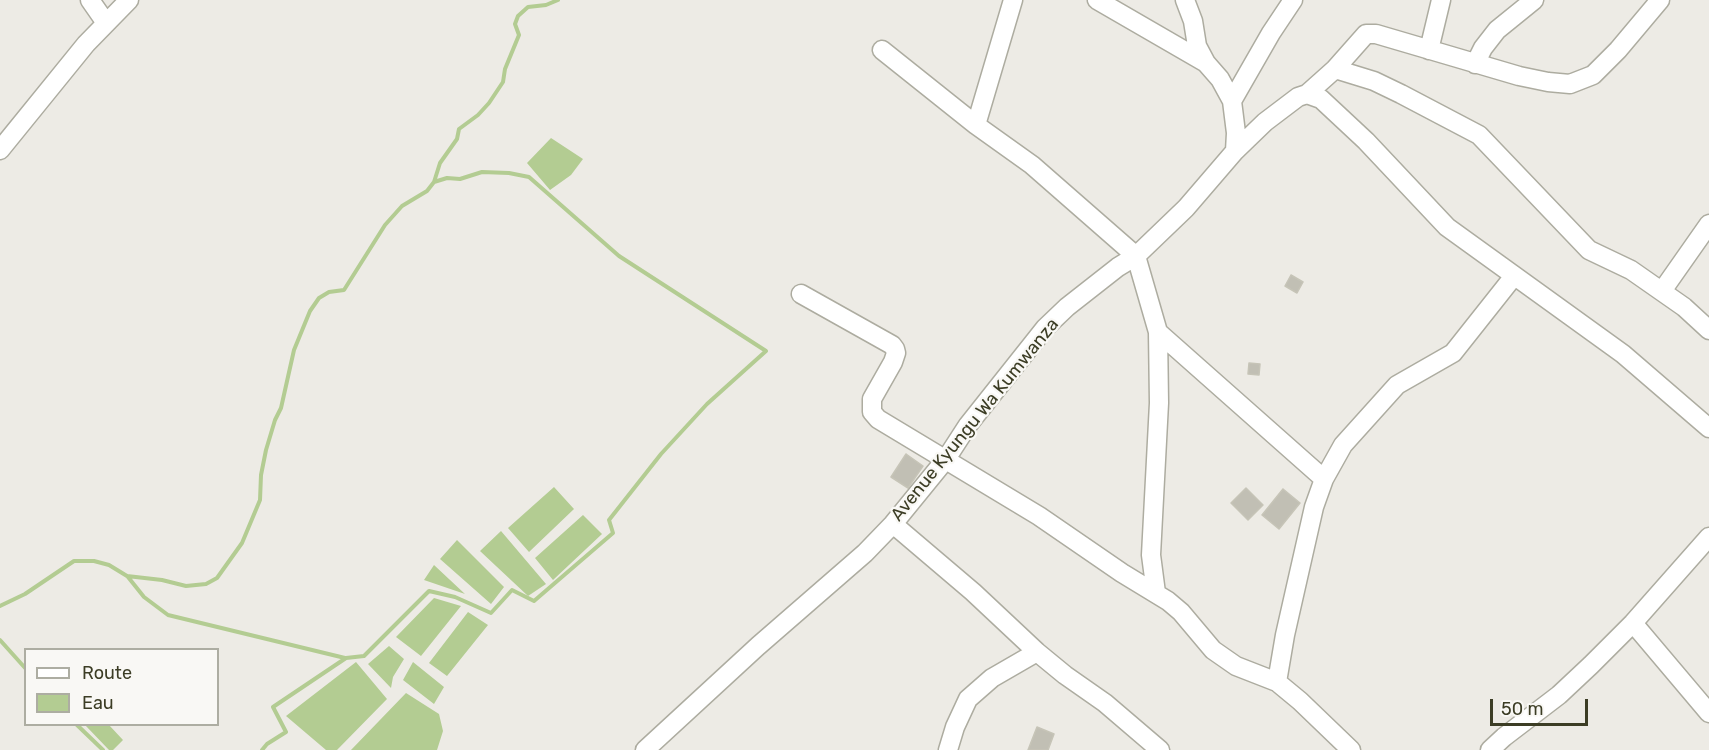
<!DOCTYPE html>
<html>
<head>
<meta charset="utf-8">
<style>
	body { margin:0 }
	#map { position:relative; width:1709px; height:750px; overflow:hidden; background:#edebe5; font-family:Rubik,sans-serif }
	canvas { display:block }
	.legend { position:absolute; left:24px; top:648px; width:195px; height:78px; box-sizing:border-box; background:#f9f8f5; border:2px solid #adada2; margin:0; padding:8px 10px; list-style:none; font-size:18px; color:#3c3d25 }
	.legend li { display:flex; align-items:center; gap:12px; height:30px }
	.legend b { width:30px; border:2px solid #adada2 }
	.scale { position:absolute; left:1490px; top:699px; width:98px; height:27px; box-sizing:border-box; border:3px solid #3c3d25; border-top:0; padding-left:8px; font-size:18px; line-height:21px; white-space:nowrap; color:#3c3d25; -webkit-text-stroke:4px #f9f8f5; paint-order:stroke }
</style>
</head>
<body>
<div id="map">
<canvas width="1709" height="750"></canvas>
<ul class="legend">
<li><b style="height:8px;background:#fff"></b>Route</li>
<li><b style="height:16px;background:#b3cc92"></b>Eau</li>
</ul>
<div class="scale">50 m</div>
</div>
<script>
const ctx = document.querySelector('canvas').getContext('2d');
ctx.lineJoin = 'round';
function fillPath(path, color) {
  ctx.fillStyle = color;
  ctx.fill(path, 'evenodd');
}
function poly(rows) {
  const path = new Path2D();
  for (const r of rows) {
    path.moveTo(r[0], r[1]);
    for (let i = 2; i < r.length; i += 2) path.lineTo(r[i], r[i + 1]);
  }
  return path;
}
function strokePath(path, color, width, dash) {
  ctx.strokeStyle = color;
  ctx.lineWidth = width;
  ctx.lineCap = dash ? 'butt' : 'round';
  ctx.setLineDash(dash || []);
  ctx.stroke(path);
}
function write(font, color, halo, rows, align = 'center') {
  ctx.font = font + ' Rubik,sans-serif';
  ctx.lineWidth = 4.5;
  ctx.setLineDash([]);
  ctx.textBaseline = 'middle';
  ctx.strokeStyle = halo;
  ctx.fillStyle = color;
  for (const [text, x, y, turn = 0] of rows) {
    ctx.save();
    ctx.translate(x, y);
    ctx.rotate((+turn || 0) * Math.PI / 180);
    ctx.textAlign = isNaN(turn) ? turn : align;
    if (halo) ctx.strokeText(text, 0, 0);
    ctx.fillText(text, 0, 0);
    ctx.restore();
  }
}
const water = poly([
	[551,138,583,159,571,175,550,190,527,163],
	[554,487,574,509,529,552,508,528],
	[583,515,602,534,553,580,535,558],
	[501,531,546,584,528,596,480,551],
	[457,540,504,587,491,604,440,559],
	[434,565,465,594,424,580],
	[434,598,461,606,421,656,396,637],
	[468,612,488,625,447,676,429,663],
	[389,646,404,659,393,677,391,688,368,664],
	[356,662,387,699,337,750,326,750,286,716],
	[413,662,444,687,434,704,403,680],
	[406,693,439,714,443,731,437,750,351,750],
	[85,725,109,725,123,740,113,750,109,750]
]);
const stream = poly([
	[128,577,144,597,168,615,345,658],
	[0,606,25,594,74,561,94,561,109,565,127,576,162,580,186,586,206,584,217,578,242,543,260,500,261,475,266,450,275,420,281,408,294,350,310,311,319,298,329,292,344,290,385,225,402,206,427,191,434,182,440,163,457,139,459,129,478,115,489,103,503,82,505,69,519,35,515,24,518,16,528,7,546,5,558,0],
	[0,640,26,669],
	[76,724,103,750],
	[262,750,267,744,286,732,273,707,346,658,364,656,429,591,455,597,491,613,512,590,534,601,613,533,609,520,661,454,707,404,766,351,619,256,529,177,509,173,482,172,460,179,447,178,434,182]
]);
const building = poly([
	[1291,275,1303,282,1297,293,1285,286,1291,275],
	[1249,363,1260,364,1259,375,1248,374,1249,363],
	[906,454,923,466,908,488,891,477,906,454],
	[1246,488,1263,505,1248,520,1231,503,1246,488],
	[1283,489,1300,503,1279,529,1262,515,1283,489],
	[1037,727,1054,734,1048,750,1028,750,1037,727]
]);
const minor = poly([
	[90,0,106,23],
	[1097,0,1206,63],
	[1185,0,1193,21,1197,46,1206,63,1220,79,1232,101,1236,133,1235,151],
	[882,50,976,125,1032,165,1136,256,1158,332,1159,403,1151,555,1156,593],
	[1429,50,1441,0],
	[1475,64,1483,48,1497,30,1534,0],
	[1335,69,1374,81,1401,94,1479,135,1589,250,1631,270,1684,307,1709,330],
	[1307,94,1321,99,1366,141,1447,227,1623,354,1709,428],
	[1232,101,1271,33,1293,0],
	[976,125,1013,0],
	[0,150,86,44,129,0],
	[1662,291,1709,224],
	[801,294,892,345,895,349,896,353,893,362,872,399,872,412,878,419,1039,516,1122,573,1168,601,1181,612,1213,650,1236,666,1277,682,1300,701,1351,750],
	[1158,332,1324,479],
	[893,524,973,592,1037,652,1065,675,1105,703,1160,750],
	[1633,623,1709,713],
	[1277,682,1285,635,1314,507,1324,479,1343,445,1397,385,1453,353,1514,276],
	[645,750,758,646,865,553,893,524,946,459,968,425,1045,328,1067,307,1118,267,1136,256,1186,208,1235,151,1265,122,1298,97,1307,94,1335,69,1366,34,1376,34,1519,76,1548,82,1570,84,1593,75,1618,50,1660,0],
	[948,750,955,727,968,699,992,678,1037,652],
	[1490,750,1504,737,1559,695,1591,665,1633,623,1709,537]
]);
const streetNames = [
	["Avenue Kyungu Wa Kumwanza",975,420,-51]
];
fillPath(water, '#b3cc92');
strokePath(stream, '#b3cc92', 4);
fillPath(building, '#c1bfb4');
strokePath(building, '#c6c4b7', 1.5);
strokePath(minor, '#adaca0', 21);
strokePath(minor, '#fff', 18);
write('18px', '#3c3d25', '#f9f8f5', streetNames);
</script>
</body>
</html>
